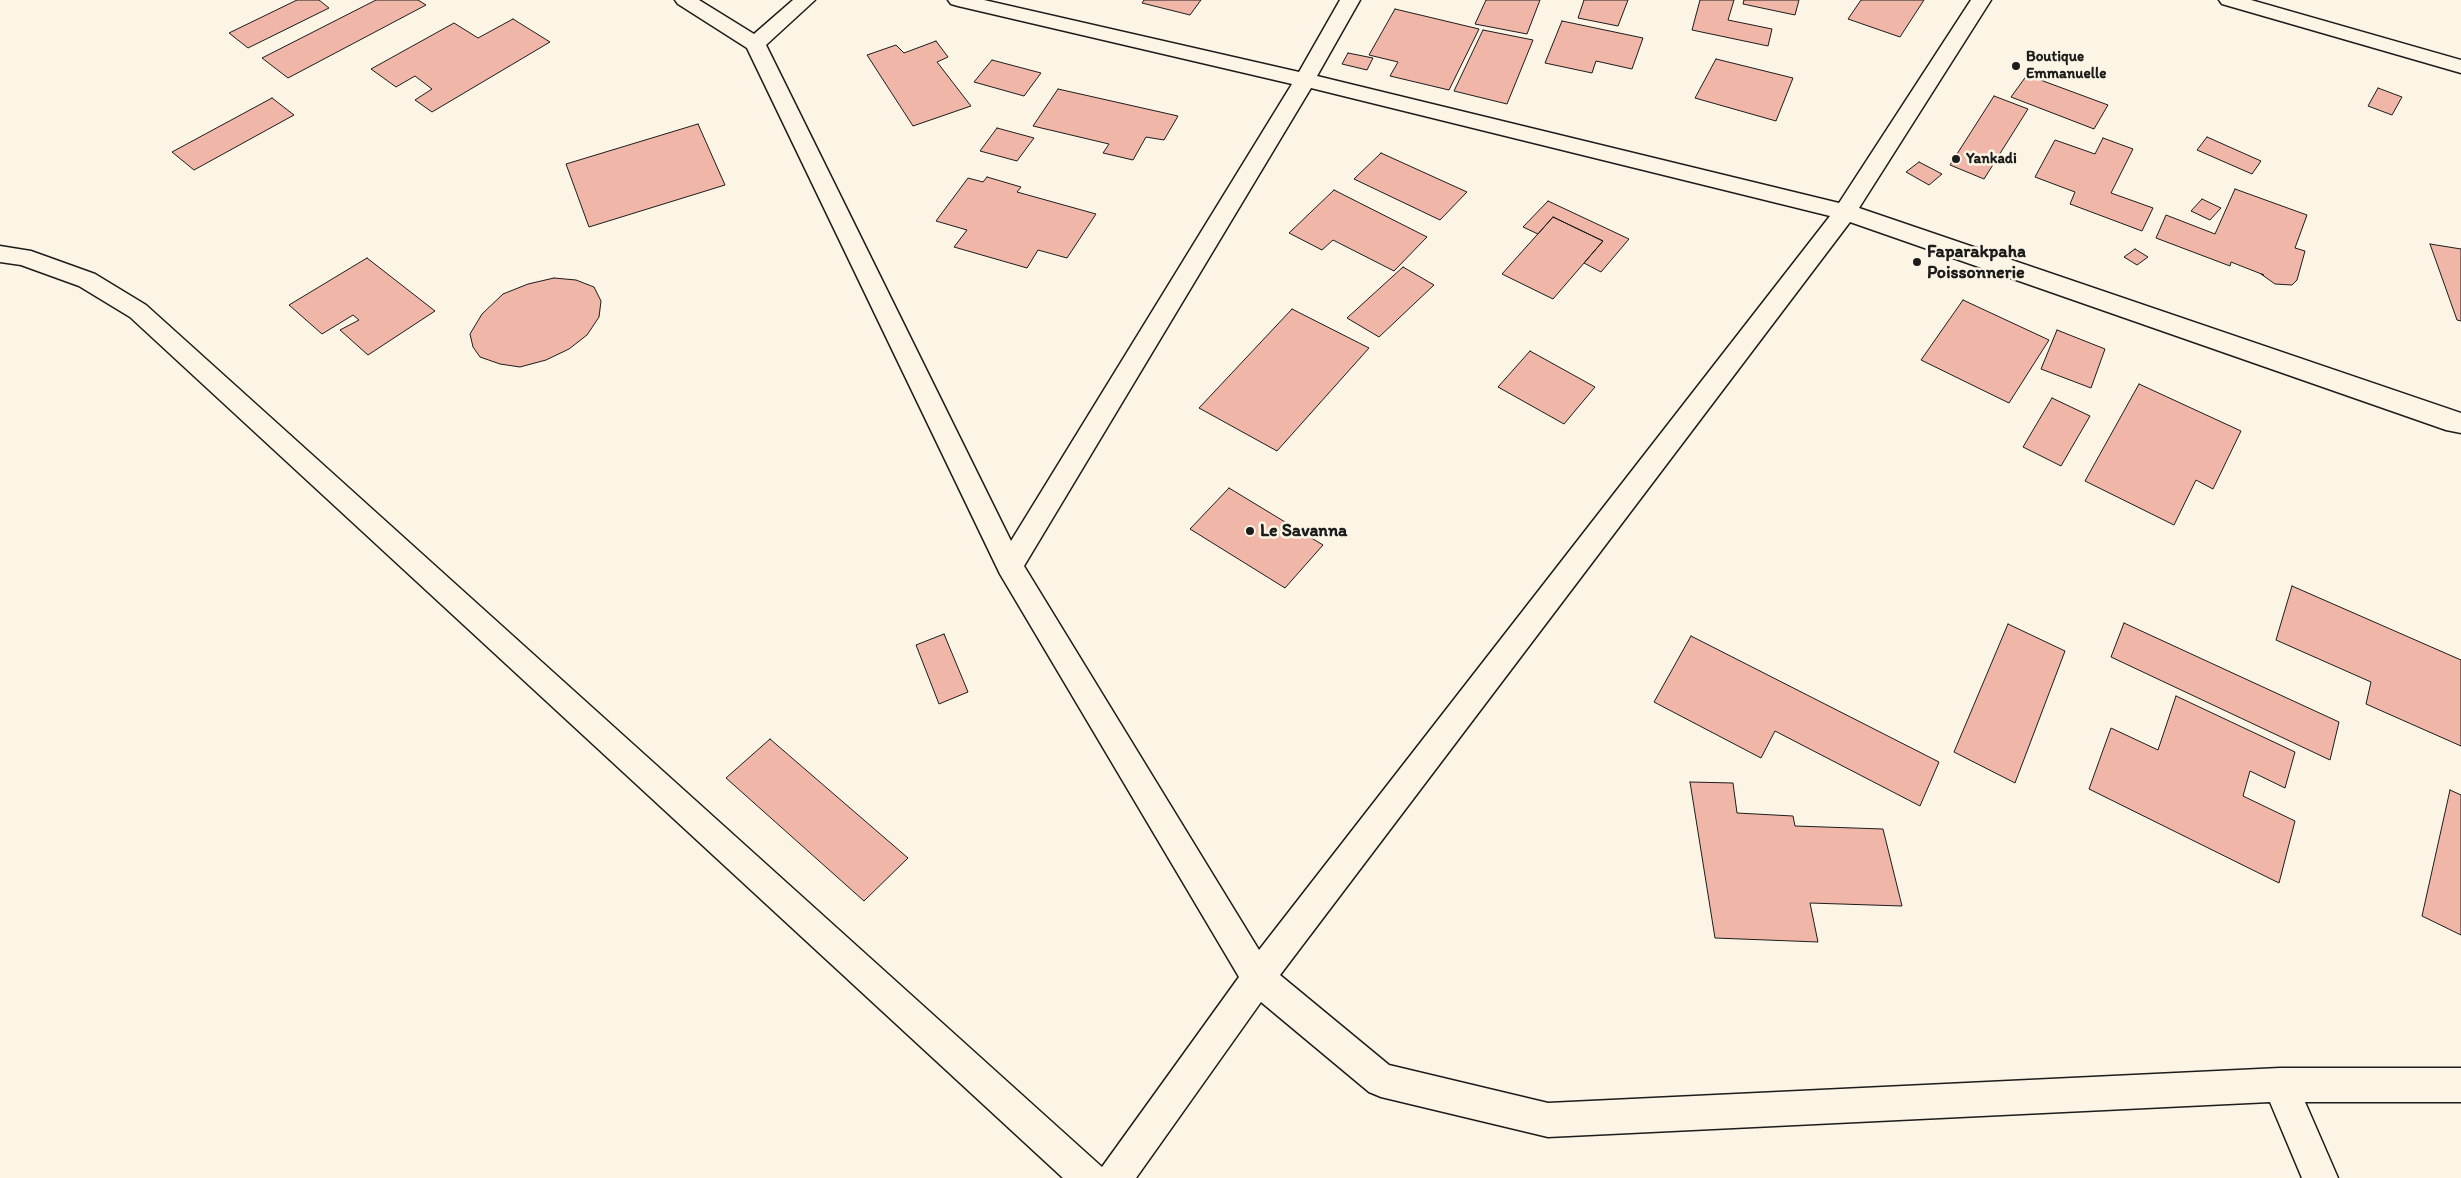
<!DOCTYPE html>
<html>
<head>
<meta charset="utf-8">
<style>
	body { margin:0 }
	canvas { display:block; background:#fcf5e5 }
</style>
</head>
<body>
<canvas width="2461" height="1178"></canvas>
<script>
const ctx = document.querySelector('canvas').getContext('2d');
ctx.lineJoin = 'round';
function fillPath(path, color) {
  ctx.fillStyle = color;
  ctx.fill(path, 'evenodd');
}
function poly(rows) {
  const path = new Path2D();
  for (const r of rows) {
    path.moveTo(r[0], r[1]);
    for (let i = 2; i < r.length; i += 2) path.lineTo(r[i], r[i + 1]);
  }
  return path;
}
function strokePath(path, color, width, dash) {
  ctx.strokeStyle = color;
  ctx.lineWidth = width;
  ctx.lineCap = dash ? 'butt' : 'round';
  ctx.setLineDash(dash || []);
  ctx.stroke(path);
}
function write(font, color, halo, rows, align = 'center') {
  ctx.font = font + ' Itim,sans-serif';
  ctx.lineWidth = 5;
  ctx.setLineDash([]);
  ctx.textBaseline = 'middle';
  ctx.strokeStyle = halo;
  ctx.fillStyle = color;
  for (const [text, x, y, turn = 0] of rows) {
    ctx.save();
    ctx.translate(x, y);
    ctx.rotate((+turn || 0) * Math.PI / 180);
    ctx.textAlign = isNaN(turn) ? turn : align;
    if (halo) ctx.strokeText(text, 0, 0);
    ctx.fillText(text, 0, 0);
    ctx.restore();
  }
}
const building = poly([
	[297,0,319,0,329,8,248,48,229,33,297,0],
	[376,0,418,0,426,5,288,78,262,58,376,0],
	[1144,0,1201,0,1190,15,1142,3,1144,0],
	[1486,0,1540,0,1527,34,1475,24,1486,0],
	[1584,0,1628,0,1618,26,1578,18,1584,0],
	[1700,0,1734,0,1728,20,1772,29,1768,46,1692,30,1700,0],
	[1744,0,1799,0,1795,15,1743,4,1744,0],
	[1861,0,1924,0,1900,37,1848,19,1861,0],
	[1395,9,1479,29,1449,90,1390,76,1398,62,1369,55,1395,9],
	[513,19,550,42,432,112,415,100,432,89,415,76,396,87,371,69,454,23,478,38,513,19],
	[1562,21,1643,38,1632,69,1596,61,1592,73,1545,63,1562,21],
	[1483,30,1533,40,1507,104,1454,91,1483,30],
	[936,41,948,57,937,62,971,106,913,126,867,55,896,45,904,53,936,41],
	[1348,53,1373,58,1367,70,1342,64,1348,53],
	[1716,59,1793,78,1776,121,1695,98,1716,59],
	[992,60,1041,73,1024,96,974,82,992,60],
	[2027,75,2108,105,2094,129,2011,97,2027,75],
	[2378,88,2402,97,2392,115,2368,106,2378,88],
	[1058,89,1178,116,1164,140,1146,137,1133,160,1103,153,1109,144,1033,126,1058,89],
	[1994,96,2028,109,1984,179,1950,165,1994,96],
	[272,98,294,115,194,170,172,152,272,98],
	[698,124,725,185,589,227,566,164,698,124],
	[997,128,1034,138,1017,161,980,151,997,128],
	[2207,137,2261,161,2252,174,2197,150,2207,137],
	[2103,138,2133,149,2111,193,2153,208,2142,231,2070,204,2075,192,2035,177,2055,140,2095,154,2103,138],
	[1381,153,1467,192,1440,220,1354,179,1381,153],
	[1919,162,1942,174,1929,185,1906,172,1919,162],
	[987,177,1021,187,1017,192,1096,214,1067,258,1038,250,1027,268,954,247,967,230,936,221,968,178,983,182,987,177],
	[2235,189,2307,215,2295,248,2305,251,2297,280,2292,285,2275,284,2261,274,2264,275,2231,262,2230,266,2156,238,2166,215,2215,234,2235,189],
	[1334,190,1427,237,1394,271,1333,240,1322,250,1289,233,1334,190],
	[2202,199,2221,208,2210,220,2191,211,2202,199],
	[1548,201,1629,239,1601,272,1584,263,1603,241,1553,217,1538,234,1523,227,1548,201],
	[1553,217,1603,241,1553,299,1502,274,1553,217],
	[2430,244,2461,249,2461,321,2457,320,2430,244],
	[2135,249,2148,257,2137,265,2124,257,2135,249],
	[367,258,435,311,368,355,340,330,359,320,353,315,322,334,289,305,367,258],
	[1403,267,1434,285,1379,337,1347,318,1403,267],
	[554,278,576,280,594,287,601,301,599,317,587,335,569,349,546,360,520,367,500,364,480,357,473,347,470,334,482,314,503,294,528,284,554,278],
	[1963,300,2049,340,2009,403,1921,360,1963,300],
	[1292,309,1369,348,1277,451,1199,408,1292,309],
	[2057,330,2105,349,2091,388,2041,369,2057,330],
	[1530,351,1595,387,1564,424,1498,387,1530,351],
	[2139,384,2241,431,2213,489,2196,480,2174,525,2085,481,2139,384],
	[2052,398,2090,416,2061,466,2023,447,2052,398],
	[1229,488,1323,545,1285,588,1190,529,1229,488],
	[2292,586,2461,660,2461,746,2366,704,2371,682,2276,640,2292,586],
	[2124,623,2339,722,2330,760,2111,657,2124,623],
	[2008,624,2065,651,2015,783,1954,752,2008,624],
	[944,634,968,692,939,704,916,645,944,634],
	[1691,636,1939,762,1920,806,1775,731,1761,758,1654,702,1691,636],
	[2176,696,2295,752,2285,788,2250,771,2243,796,2295,821,2279,883,2089,789,2111,728,2158,750,2176,696],
	[770,739,908,858,864,901,726,778,770,739],
	[1690,782,1733,783,1737,813,1793,816,1795,826,1883,829,1902,906,1810,903,1818,942,1715,938,1690,782],
	[2450,790,2461,795,2461,935,2422,916,2450,790]
]);
const street = poly([
	[675,0,699,0,754,34,793,0,815,0,766,45,1011,541,1292,84,958,6,951,4,948,0,984,0,1299,72,1340,0,1360,0,1317,76,1839,203,1971,0,1991,0,1859,208,2461,413,2461,433,2446,430,1850,222,1280,975,1389,1065,1548,1103,2280,1068,2461,1068,2461,1102,2305,1102,2338,1178,2302,1178,2270,1102,1548,1137,1381,1097,1369,1092,1261,1002,1136,1178,1063,1178,130,317,79,286,21,265,0,262,0,246,31,251,95,274,146,305,1102,1167,1239,977,1000,574,747,48,678,4,675,0],
	[1311,88,1830,216,1259,950,1024,566,1311,88],
	[2219,0,2251,0,2461,60,2461,73,2222,4,2219,0]
]);
const markers = [
	[2016,66,5,"#1c1c1c"],
	[1956,159,5,"#1c1c1c"],
	[1917,262,5,"#1c1c1c"],
	[1250,531,5,"#1c1c1c"]
];
const farPoinames = [
	["Boutique",2026,57],
	["Emmanuelle",2026,74],
	["Yankadi",1966,159]
];
const poiNames = [
	["Faparakpaha",1927,252],
	["Poissonnerie",1927,273],
	["Le Savanna",1260,531]
];
fillPath(building, '#f0b7a9');
strokePath(building, '#1c1c1c', 1);
strokePath(street, '#1c1c1c', 3);
fillPath(street, '#fcf5e5');
for (const [x, y, r, color] of markers) {
  const dot = new Path2D();
  dot.arc(x, y, r, 0, 2 * Math.PI);
  ctx.fillStyle = color;
  ctx.fill(dot);
  strokePath(dot, '#fcf5e5', 2);
}
write('bold 15px', '#1c1c1c', '#fcf5e5', farPoinames, 'left');
write('bold 18px', '#1c1c1c', '#fcf5e5', poiNames, 'left');
</script>
</body>
</html>
